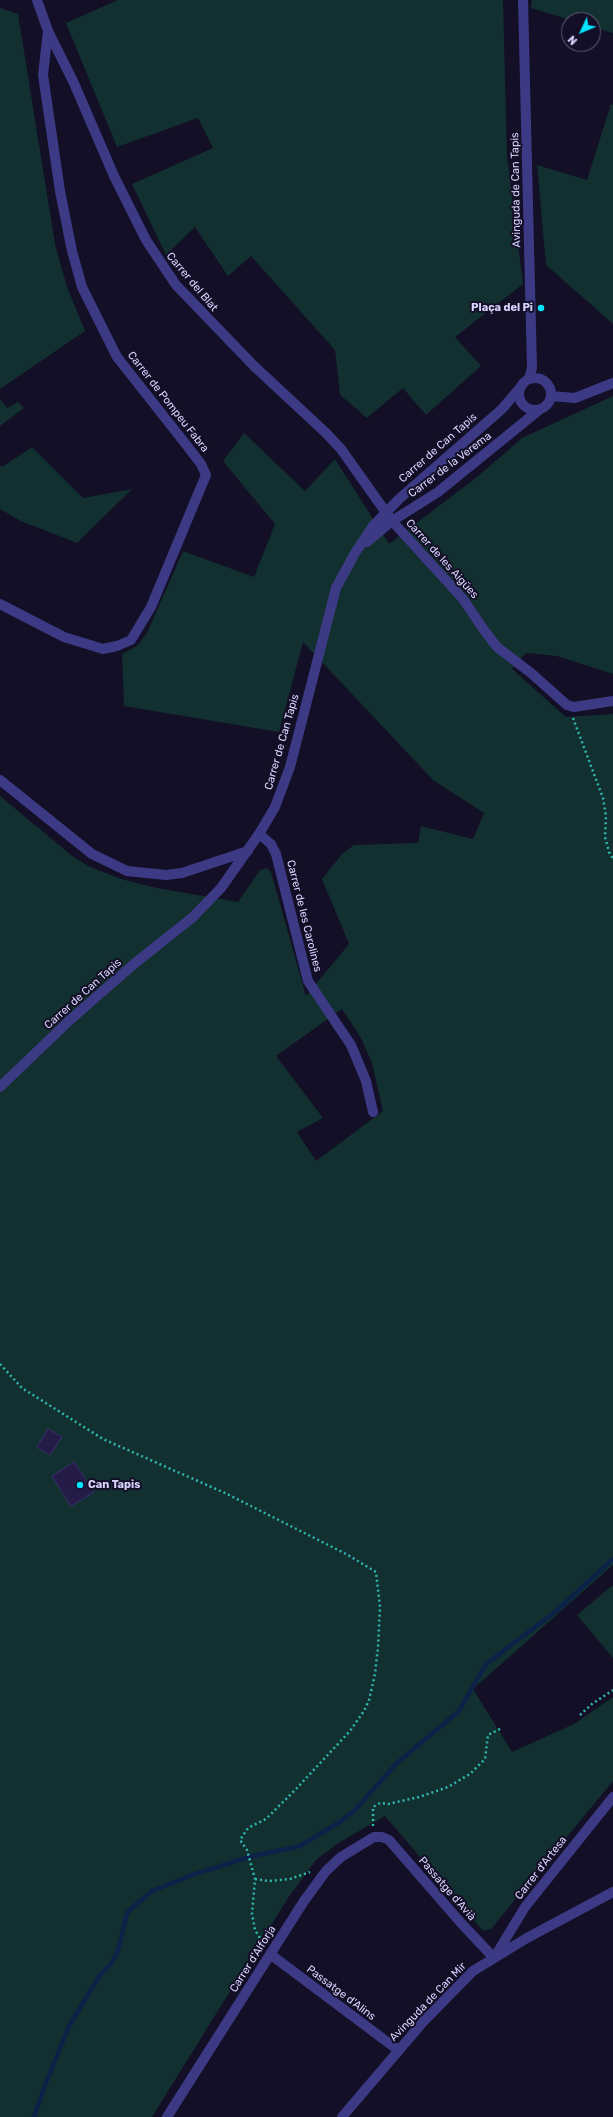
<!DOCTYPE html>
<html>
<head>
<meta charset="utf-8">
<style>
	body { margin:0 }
	#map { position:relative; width:613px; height:2117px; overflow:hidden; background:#130f26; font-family:Rubik,sans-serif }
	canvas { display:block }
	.north { position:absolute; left:561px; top:12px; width:40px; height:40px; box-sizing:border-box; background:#130f26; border:1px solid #625e7d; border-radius:50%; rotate:226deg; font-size:11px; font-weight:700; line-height:16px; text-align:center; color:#d9d4ff }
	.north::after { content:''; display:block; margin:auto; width:14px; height:18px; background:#00e5ff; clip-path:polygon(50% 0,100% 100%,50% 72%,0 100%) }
</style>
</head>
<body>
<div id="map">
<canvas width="613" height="2117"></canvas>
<div class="north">N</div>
</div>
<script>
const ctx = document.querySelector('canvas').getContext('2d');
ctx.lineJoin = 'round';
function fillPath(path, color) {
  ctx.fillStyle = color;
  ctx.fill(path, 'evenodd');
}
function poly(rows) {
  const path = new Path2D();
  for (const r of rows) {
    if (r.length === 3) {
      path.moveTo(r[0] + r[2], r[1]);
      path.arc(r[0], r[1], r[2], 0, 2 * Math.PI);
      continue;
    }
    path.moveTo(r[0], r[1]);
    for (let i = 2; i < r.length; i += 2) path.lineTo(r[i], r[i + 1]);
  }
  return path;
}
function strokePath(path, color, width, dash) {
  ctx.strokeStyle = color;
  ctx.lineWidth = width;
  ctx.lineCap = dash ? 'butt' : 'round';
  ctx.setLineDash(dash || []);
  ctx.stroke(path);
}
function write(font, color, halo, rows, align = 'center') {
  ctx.font = font + ' Rubik,sans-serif';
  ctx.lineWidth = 4;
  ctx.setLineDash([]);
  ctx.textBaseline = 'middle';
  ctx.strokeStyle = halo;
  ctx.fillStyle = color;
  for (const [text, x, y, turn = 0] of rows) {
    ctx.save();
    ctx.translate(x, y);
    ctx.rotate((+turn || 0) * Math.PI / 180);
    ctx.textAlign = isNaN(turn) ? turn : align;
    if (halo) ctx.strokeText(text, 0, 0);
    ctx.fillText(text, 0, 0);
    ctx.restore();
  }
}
const green = poly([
	[118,0,503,0,507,156,523,284,455,337,481,366,426,415,403,388,367,418,340,395,335,350,251,256,228,276,195,227,166,255,132,184,213,148,198,118,117,147,66,23],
	[532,0,613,0,613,33,593,27,593,20,571,20,531,8],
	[0,8,18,14,55,244,67,287,85,331,0,389],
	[611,104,613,105,613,324,546,265,537,165,587,180],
	[613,396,613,674,557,656,526,653,512,669,566,717,613,714,613,1565,473,1689,512,1752,574,1724,613,1697,613,1781,491,1929,483,1931,385,1816,337,1844,316,1860,288,1898,152,2117,0,2117,0,796,71,855,88,866,121,879,157,888,238,902,260,870,267,868,271,872,306,996,349,944,322,879,342,854,354,845,418,843,421,826,473,839,484,813,433,780,303,642,279,732,124,706,122,654,137,646,147,633,183,551,254,577,275,524,223,461,244,433,305,491,335,459,389,544,477,477,522,438],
	[342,1009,361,1038,372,1063,383,1111,316,1161,297,1132,323,1118,276,1056],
	[0,399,7,408,18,402,24,408,0,426],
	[32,447,83,498,132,489,77,543,21,521,0,509,0,465,2,467],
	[613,1585,613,1658,577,1615]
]);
const stream = poly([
	[34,2117,44,2088,69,2026,100,1975,111,1964,118,1951,127,1913,139,1902,152,1891,192,1875,249,1857,300,1846,340,1822,355,1810,397,1763,459,1711,486,1664,555,1612,613,1559]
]);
const building = poly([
	[48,1429,62,1437,50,1455,37,1447,48,1429],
	[74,1462,94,1492,71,1506,52,1476,74,1462]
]);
const path = poly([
	[573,718,603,798,606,816,605,837,609,852,613,859],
	[0,1364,22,1388,103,1439,225,1493,348,1555,376,1572,380,1607,378,1647,375,1674,369,1700,364,1711,350,1731,296,1789,266,1819,248,1828,240,1840,247,1850,255,1879,252,1914,255,1930,263,1943],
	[580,1715,592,1704,613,1690],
	[373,1826,373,1807,380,1803,388,1804,419,1797,448,1787,470,1774,485,1759,488,1735,502,1728],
	[255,1879,269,1881,290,1879,310,1872]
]);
const minor = poly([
	[37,0,48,31,73,81,114,176,146,240,176,285,254,366,326,433,341,449,392,521,463,599,484,630,497,647,531,673,567,705,574,707,613,701],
	[523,0,532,368,529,379],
	[535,394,16],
	[551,396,575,398,613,383],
	[367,542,392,521,438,492,539,410],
	[0,604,64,637,103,649,117,646,131,640,151,607,206,475,201,464,188,447,117,357,82,287,72,251,60,191,43,75,48,31],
	[0,780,92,854,127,871,166,875,182,873,248,851],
	[259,834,271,844,276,854,308,981,351,1045,366,1081,373,1112],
	[0,1087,71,1019,134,964,193,917,221,888,259,834,275,807,290,767,336,588,355,553,373,526,399,499,502,409,519,389],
	[270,1954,398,2050],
	[167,2117,304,1901,326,1871,341,1857,374,1837,382,1837,389,1840,461,1923,494,1958,525,1907,613,1797],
	[342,2117,423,2022,473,1971,527,1938,613,1892]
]);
const markers = [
	[541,308,4,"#00e5ff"],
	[80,1485,4,"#00e5ff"]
];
const streetNames = [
	["Avinguda de Can Tapis",516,190,-91],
	["Carrer del Blat",192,282,50],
	["Carrer de Pompeu Fabra",168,402,52],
	["Carrer de Can Tapis",438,448,-41],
	["Carrer de la Verema",450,465,-37],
	["Carrer de les Aigües",442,559,48],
	["Carrer de Can Tapis",282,742,-74],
	["Carrer de les Carolines",304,916,76],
	["Carrer de Can Tapis",83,994,-42],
	["Carrer d'Artesa",541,1868,-52],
	["Passatge d'Avià",447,1889,49],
	["Carrer d'Alforja",253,1959,-58],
	["Passatge d'Alins",341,1993,37],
	["Avinguda de Can Mir",428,2002,-46]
];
const poiNames = [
	["Plaça del Pi",533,308],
	["Can Tapis",88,1485,"left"]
];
fillPath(green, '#12302f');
strokePath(stream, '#0c2248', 4.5);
fillPath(building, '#241b47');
strokePath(building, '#3b2d73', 1);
strokePath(path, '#2fb8b0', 2.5, [2, 3]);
strokePath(minor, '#3d3a85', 10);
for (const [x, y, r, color] of markers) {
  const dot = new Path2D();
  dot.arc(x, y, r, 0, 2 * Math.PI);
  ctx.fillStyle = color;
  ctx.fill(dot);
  strokePath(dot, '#130f26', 1.5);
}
write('11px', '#d9d4ff', '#130f26', streetNames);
write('bold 11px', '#d9d4ff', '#130f26', poiNames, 'right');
</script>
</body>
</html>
